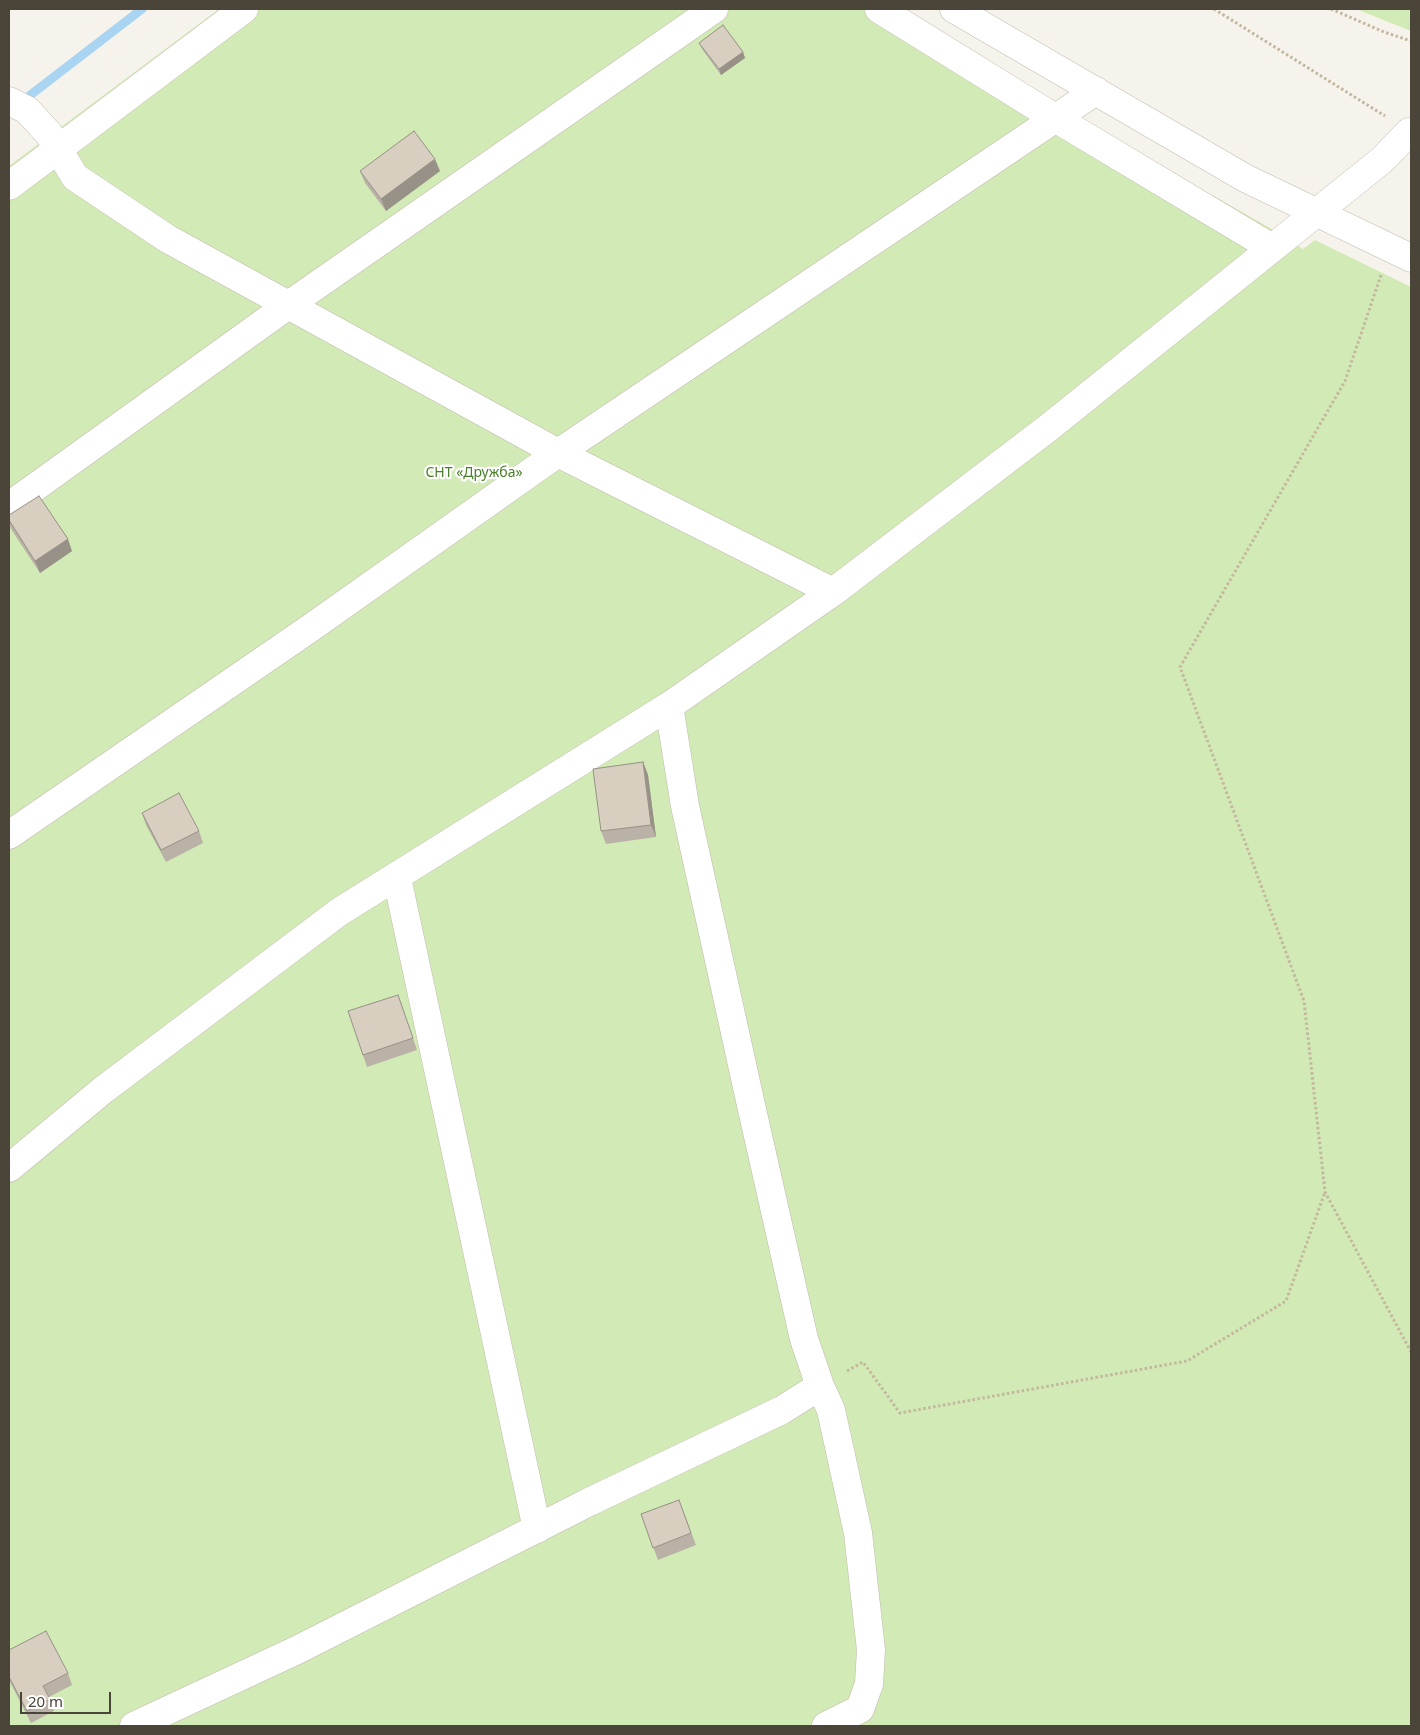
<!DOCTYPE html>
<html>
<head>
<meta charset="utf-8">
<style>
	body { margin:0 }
	#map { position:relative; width:1420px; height:1735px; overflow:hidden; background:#f6f3ec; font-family:"Noto Sans",sans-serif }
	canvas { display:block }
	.frame { position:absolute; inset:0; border:10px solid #4b4439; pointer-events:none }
	.scale { position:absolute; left:20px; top:1692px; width:91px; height:22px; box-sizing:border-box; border:2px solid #4b4439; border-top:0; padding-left:6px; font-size:15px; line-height:18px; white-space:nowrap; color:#4b4439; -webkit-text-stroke:4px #fff; paint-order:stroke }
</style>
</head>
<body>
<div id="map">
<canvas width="1420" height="1735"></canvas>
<div class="frame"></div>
<div class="scale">20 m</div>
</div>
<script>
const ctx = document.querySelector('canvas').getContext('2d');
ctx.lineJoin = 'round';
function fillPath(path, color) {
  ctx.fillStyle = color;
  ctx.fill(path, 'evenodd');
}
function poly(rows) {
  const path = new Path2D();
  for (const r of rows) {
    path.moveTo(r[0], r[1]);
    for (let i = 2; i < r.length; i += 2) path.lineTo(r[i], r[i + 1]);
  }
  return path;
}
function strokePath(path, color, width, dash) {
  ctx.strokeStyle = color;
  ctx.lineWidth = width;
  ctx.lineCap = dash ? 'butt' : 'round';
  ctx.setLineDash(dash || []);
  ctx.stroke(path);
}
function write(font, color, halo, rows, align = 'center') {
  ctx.font = font + ' "Noto Sans",sans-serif';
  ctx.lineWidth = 4.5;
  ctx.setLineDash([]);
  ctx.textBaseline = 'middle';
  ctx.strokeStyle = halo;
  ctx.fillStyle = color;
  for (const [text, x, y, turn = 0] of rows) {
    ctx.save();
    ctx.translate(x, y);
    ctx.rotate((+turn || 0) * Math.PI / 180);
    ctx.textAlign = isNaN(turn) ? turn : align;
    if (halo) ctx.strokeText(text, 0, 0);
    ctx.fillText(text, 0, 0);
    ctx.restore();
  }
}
const green = poly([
	[219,9,904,9,1094,128,1270,228,1303,249,1315,240,1411,287,1411,1726,9,1726,9,166],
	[1356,9,1411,9,1411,31]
]);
const stream = poly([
	[20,103,142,9]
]);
const path = poly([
	[1214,9,1385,116],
	[1331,9,1384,32,1411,41],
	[1381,275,1345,381,1180,667,1304,1001,1325,1192,1411,1352],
	[847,1371,863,1362,900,1413,1187,1361,1286,1301,1325,1192]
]);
const minor = poly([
	[879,9,1055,118,1272,248],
	[954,9,1245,178,1411,258],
	[9,101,27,110,49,134,75,177,168,239,558,453,833,592],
	[9,186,244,9],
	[9,506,287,306,714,9],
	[9,835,309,629,558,453,1096,91],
	[397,878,537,1529],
	[9,1168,103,1090,339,912,669,706,833,592,1048,428,1382,160,1409,132],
	[820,1386,831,1410,858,1533,871,1650,869,1684,860,1709,826,1726],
	[134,1726,297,1650,589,1502,782,1410,820,1386,804,1339,751,1105,685,806,669,706]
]);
const wall = poly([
	[699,43,743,52,745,58,721,75,702,49],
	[360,171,440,171,386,211,365,183],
	[9,515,72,551,40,573,11,529,9,523],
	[643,762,648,775,656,837,606,844,601,831],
	[142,813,199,831,203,843,166,862,146,825],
	[398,995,417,1050,367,1067,363,1055],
	[679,1500,696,1545,658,1560,641,1514],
	[9,1650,68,1673,72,1685,49,1697,54,1711,31,1723,9,1680]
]);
const shadedWall = poly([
	[743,52,745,58,721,75,719,69],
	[435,159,440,171,386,211,381,199],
	[68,539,72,551,40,573,35,561],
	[643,762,648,775,656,837,651,825]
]);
const building = poly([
	[723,25,743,52,719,69,699,43,723,25],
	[414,131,435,159,381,199,360,171,414,131],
	[39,496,68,539,35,561,9,520,9,515,39,496],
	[643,762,651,825,601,831,593,769,643,762],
	[179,793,199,831,161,850,142,813,179,793],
	[398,995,413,1038,363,1055,348,1011,398,995],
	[679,1500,691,1533,653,1548,641,1514,679,1500],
	[46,1631,68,1673,43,1686,50,1699,27,1711,9,1677,9,1650,46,1631]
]);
const parkNames = [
	["СНТ «Дружба»",474,473]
];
fillPath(green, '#d2eab5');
strokePath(stream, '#a9d4f2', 9);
strokePath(minor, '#c2bbae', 29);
strokePath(path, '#c4b79f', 3, [2.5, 2.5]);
strokePath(minor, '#fff', 28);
fillPath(wall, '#bab2a6');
fillPath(shadedWall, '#979187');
fillPath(building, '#d8cfc1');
strokePath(building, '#979187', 1);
write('14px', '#4a7f2a', '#fff', parkNames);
</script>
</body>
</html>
